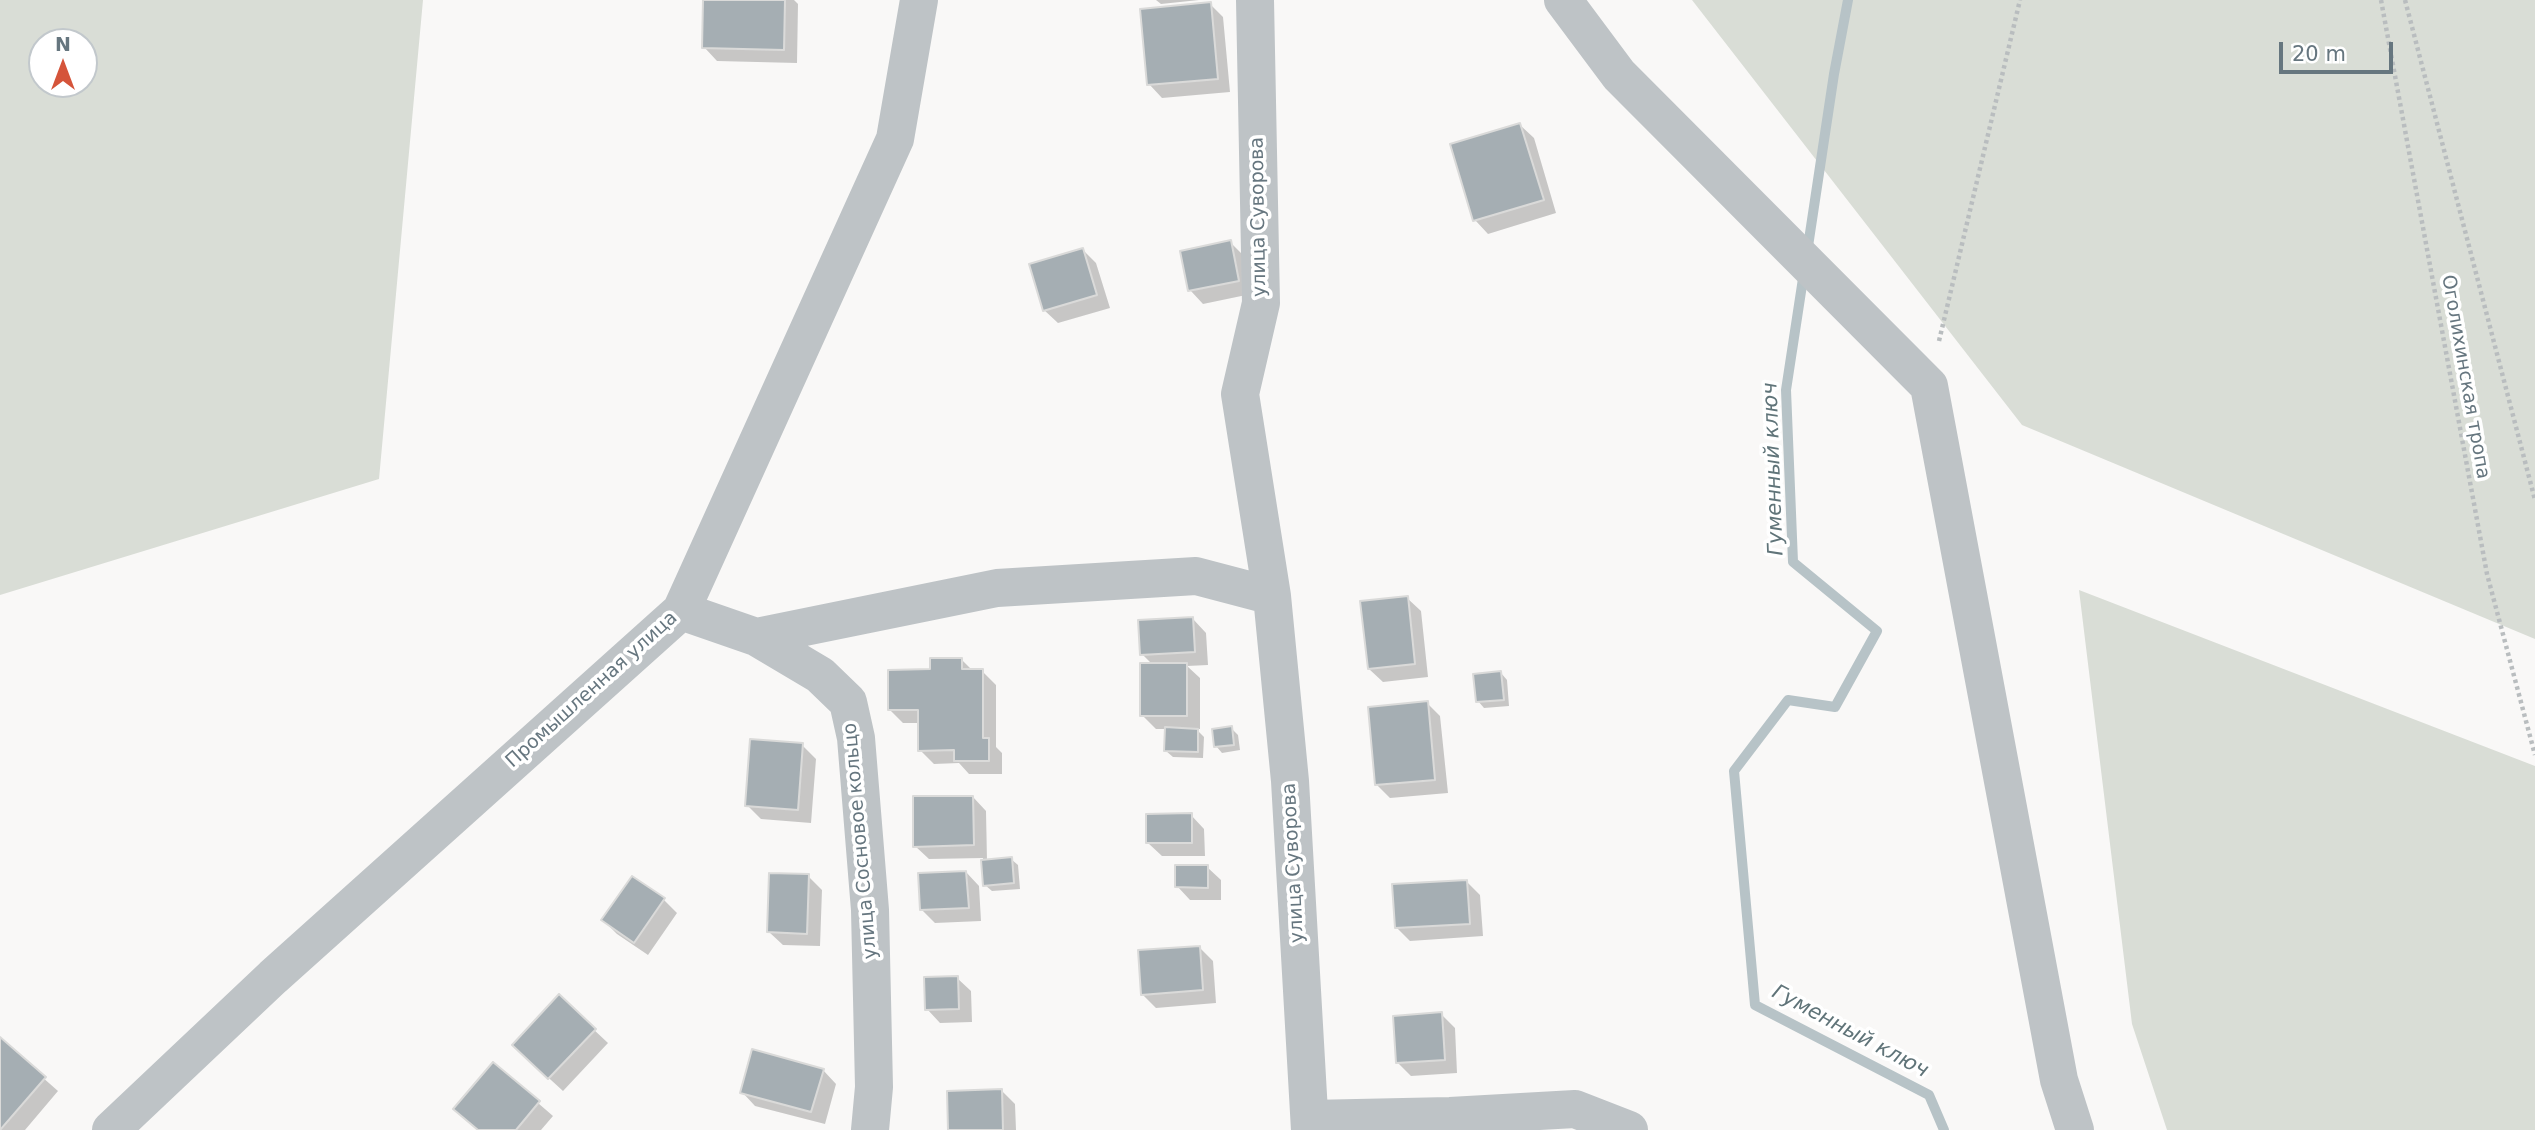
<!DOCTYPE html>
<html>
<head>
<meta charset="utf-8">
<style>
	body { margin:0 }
	#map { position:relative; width:2535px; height:1130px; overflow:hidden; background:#f9f8f7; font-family:"DejaVu Sans",sans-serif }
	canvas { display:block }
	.north { position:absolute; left:28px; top:28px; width:70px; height:70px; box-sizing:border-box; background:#fff; border:2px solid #c2c8cc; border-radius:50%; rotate:0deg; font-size:19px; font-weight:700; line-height:28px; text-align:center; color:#66767f }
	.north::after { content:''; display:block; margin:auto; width:24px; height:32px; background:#d5543a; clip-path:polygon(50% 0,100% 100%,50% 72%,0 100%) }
	.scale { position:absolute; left:2279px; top:42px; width:114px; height:32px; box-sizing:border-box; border:4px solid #66767f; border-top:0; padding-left:9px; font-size:21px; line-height:24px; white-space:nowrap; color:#66767f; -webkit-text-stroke:5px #fff; paint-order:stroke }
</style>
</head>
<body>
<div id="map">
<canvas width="2535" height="1130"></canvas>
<div class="north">N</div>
<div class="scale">20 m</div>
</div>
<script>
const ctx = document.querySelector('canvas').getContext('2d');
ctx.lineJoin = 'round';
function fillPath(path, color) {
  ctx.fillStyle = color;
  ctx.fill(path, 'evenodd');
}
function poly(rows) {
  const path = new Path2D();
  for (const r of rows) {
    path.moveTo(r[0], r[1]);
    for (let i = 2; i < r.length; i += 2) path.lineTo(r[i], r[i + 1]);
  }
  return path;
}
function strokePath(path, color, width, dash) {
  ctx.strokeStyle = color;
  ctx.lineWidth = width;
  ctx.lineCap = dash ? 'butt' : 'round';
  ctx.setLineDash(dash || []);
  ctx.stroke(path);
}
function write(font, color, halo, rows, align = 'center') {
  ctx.font = font + ' "DejaVu Sans",sans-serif';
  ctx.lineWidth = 7;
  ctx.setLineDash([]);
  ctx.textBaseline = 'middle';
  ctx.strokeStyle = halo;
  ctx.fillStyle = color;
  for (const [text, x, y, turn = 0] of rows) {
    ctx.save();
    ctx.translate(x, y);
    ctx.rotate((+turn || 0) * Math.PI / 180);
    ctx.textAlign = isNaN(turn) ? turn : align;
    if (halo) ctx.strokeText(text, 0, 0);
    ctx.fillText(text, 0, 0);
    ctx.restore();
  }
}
const green = poly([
	[0,0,423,0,379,479,0,595],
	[84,42,84,84,42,84,42,42],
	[1692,0,2535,0,2535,639,2022,425],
	[2079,590,2535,766,2535,1130,2167,1130,2132,1024]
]);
const shadow = poly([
	[705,0,794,0,798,4,797,63,717,61,704,47],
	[1156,0,1199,0,1161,4],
	[1210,4,1223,17,1230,92,1162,98,1149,84],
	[1520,125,1534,138,1556,213,1488,234,1475,220],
	[1230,242,1244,256,1251,294,1203,304,1190,290],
	[1083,250,1096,263,1110,308,1058,323,1044,310],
	[1407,598,1421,611,1428,677,1383,682,1369,669],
	[1193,619,1206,633,1208,665,1187,666,1200,678,1200,729,1196,729,1204,737,1203,758,1173,757,1166,751,1167,729,1156,729,1142,715,1153,665,1142,654],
	[961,659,973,671,982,671,996,685,996,747,1002,753,1002,774,969,774,959,763,934,764,920,750,920,723,903,723,890,710,932,671],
	[1501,673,1507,680,1509,706,1484,708,1478,701],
	[1427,703,1440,716,1448,793,1390,798,1377,785],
	[1231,728,1238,735,1240,750,1222,753,1216,746],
	[802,745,816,759,811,823,761,819,747,805],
	[973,797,986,811,987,861,1011,859,1018,865,1020,889,992,891,985,885,983,858,929,859,915,846],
	[1191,815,1204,829,1205,856,1162,856,1148,843],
	[1207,867,1221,880,1221,900,1190,900,1177,886],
	[966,872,979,886,981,921,935,923,922,910],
	[808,876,822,890,820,946,783,945,769,932],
	[632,878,664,900,677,913,648,955,617,934,603,920],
	[1467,882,1480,895,1483,936,1410,941,1396,927],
	[1199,947,1213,961,1216,1003,1156,1008,1142,994],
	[957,978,971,991,972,1022,940,1023,927,1009],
	[559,997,608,1043,563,1091,527,1058],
	[1441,1014,1455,1028,1457,1073,1411,1076,1397,1062],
	[0,1040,58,1091,25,1130,0,1130],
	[493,1064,553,1116,541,1130,478,1130],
	[823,1070,836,1084,825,1124,755,1106,742,1092],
	[1001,1090,1015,1104,1016,1130,950,1130]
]);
const stream = poly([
	[1807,253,1834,74,1848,0],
	[1804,272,1786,390,1793,562,1877,631,1835,707,1788,700,1734,771,1755,1005,1929,1095,1944,1130]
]);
const building = poly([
	[703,0,785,0,784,50,702,48,703,0],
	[1211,2,1218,79,1147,85,1140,9,1211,2],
	[1520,123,1544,200,1473,221,1450,144,1520,123],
	[1231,240,1239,281,1188,291,1180,251,1231,240],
	[1083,248,1097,295,1043,311,1029,264,1083,248],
	[1408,596,1415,664,1368,669,1360,601,1408,596],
	[1193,617,1195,652,1140,655,1138,620,1193,617],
	[930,658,962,658,962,669,983,669,983,738,989,738,989,761,954,761,954,750,918,751,918,710,888,710,888,670,930,669,930,658],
	[1140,663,1187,663,1187,716,1140,716,1140,663],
	[1501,671,1504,700,1476,702,1473,674,1501,671],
	[1428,701,1435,780,1375,785,1368,707,1428,701],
	[1232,726,1234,745,1214,747,1212,729,1232,726],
	[1165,727,1198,729,1198,752,1164,751,1165,727],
	[750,739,803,743,798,810,745,806,750,739],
	[913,796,973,796,974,845,913,847,913,796],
	[1192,813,1192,843,1146,843,1146,814,1192,813],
	[1012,857,1014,883,983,886,981,860,1012,857],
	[1175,865,1208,865,1208,888,1175,887,1175,865],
	[966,871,969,908,920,910,918,873,966,871],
	[769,873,809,874,807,934,767,932,769,873],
	[632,876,665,898,634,943,601,920,632,876],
	[1467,880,1470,924,1395,928,1392,884,1467,880],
	[1200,946,1203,990,1141,995,1138,950,1200,946],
	[958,976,959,1009,925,1010,924,977,958,976],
	[559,994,596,1029,548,1079,512,1045,559,994],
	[1442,1012,1445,1060,1396,1063,1393,1016,1442,1012],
	[0,1037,46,1077,0,1130,0,1037],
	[752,1049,824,1069,811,1112,740,1093,752,1049],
	[493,1062,540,1101,516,1130,478,1130,453,1109,493,1062],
	[1002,1089,1003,1130,948,1130,947,1091,1002,1089]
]);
const path = poly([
	[2381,0,2487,574,2535,755],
	[2405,0,2535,500],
	[1939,341,2020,0]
]);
const minor = poly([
	[1255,0,1261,303,1240,394,1272,596],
	[1563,0,1619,75,1929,386,2059,1080,2075,1130],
	[681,611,756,637,820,675,848,702,856,738,870,910,874,1087,870,1130],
	[756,637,997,588,1196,576,1272,596,1290,781,1310,1130],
	[1310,1119,1450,1116,1575,1109,1629,1130],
	[111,1130,273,977,681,611,895,139,919,0]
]);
const streetNames = [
	["улица Суворова",1259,217,-91],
	["Оголихинская тропа",2465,377,80],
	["Промышленная улица",592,690,-42],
	["улица Сосновое кольцо",861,841,-95],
	["улица Суворова",1294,863,-93]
];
const waterNames = [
	["Гуменный ключ",1774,469,-92],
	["Гуменный ключ",1850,1032,28]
];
fillPath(green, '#d9ddd6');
fillPath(shadow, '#0003');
strokePath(stream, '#b7c3c7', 10);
fillPath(building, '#a5aeb3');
strokePath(building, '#dadad9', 2);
strokePath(path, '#b9bdbf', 4.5, [3.5, 3.5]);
strokePath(minor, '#bec3c6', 38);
write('19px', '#66767f', '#fff', streetNames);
write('italic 21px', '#607479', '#fff', waterNames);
</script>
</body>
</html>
